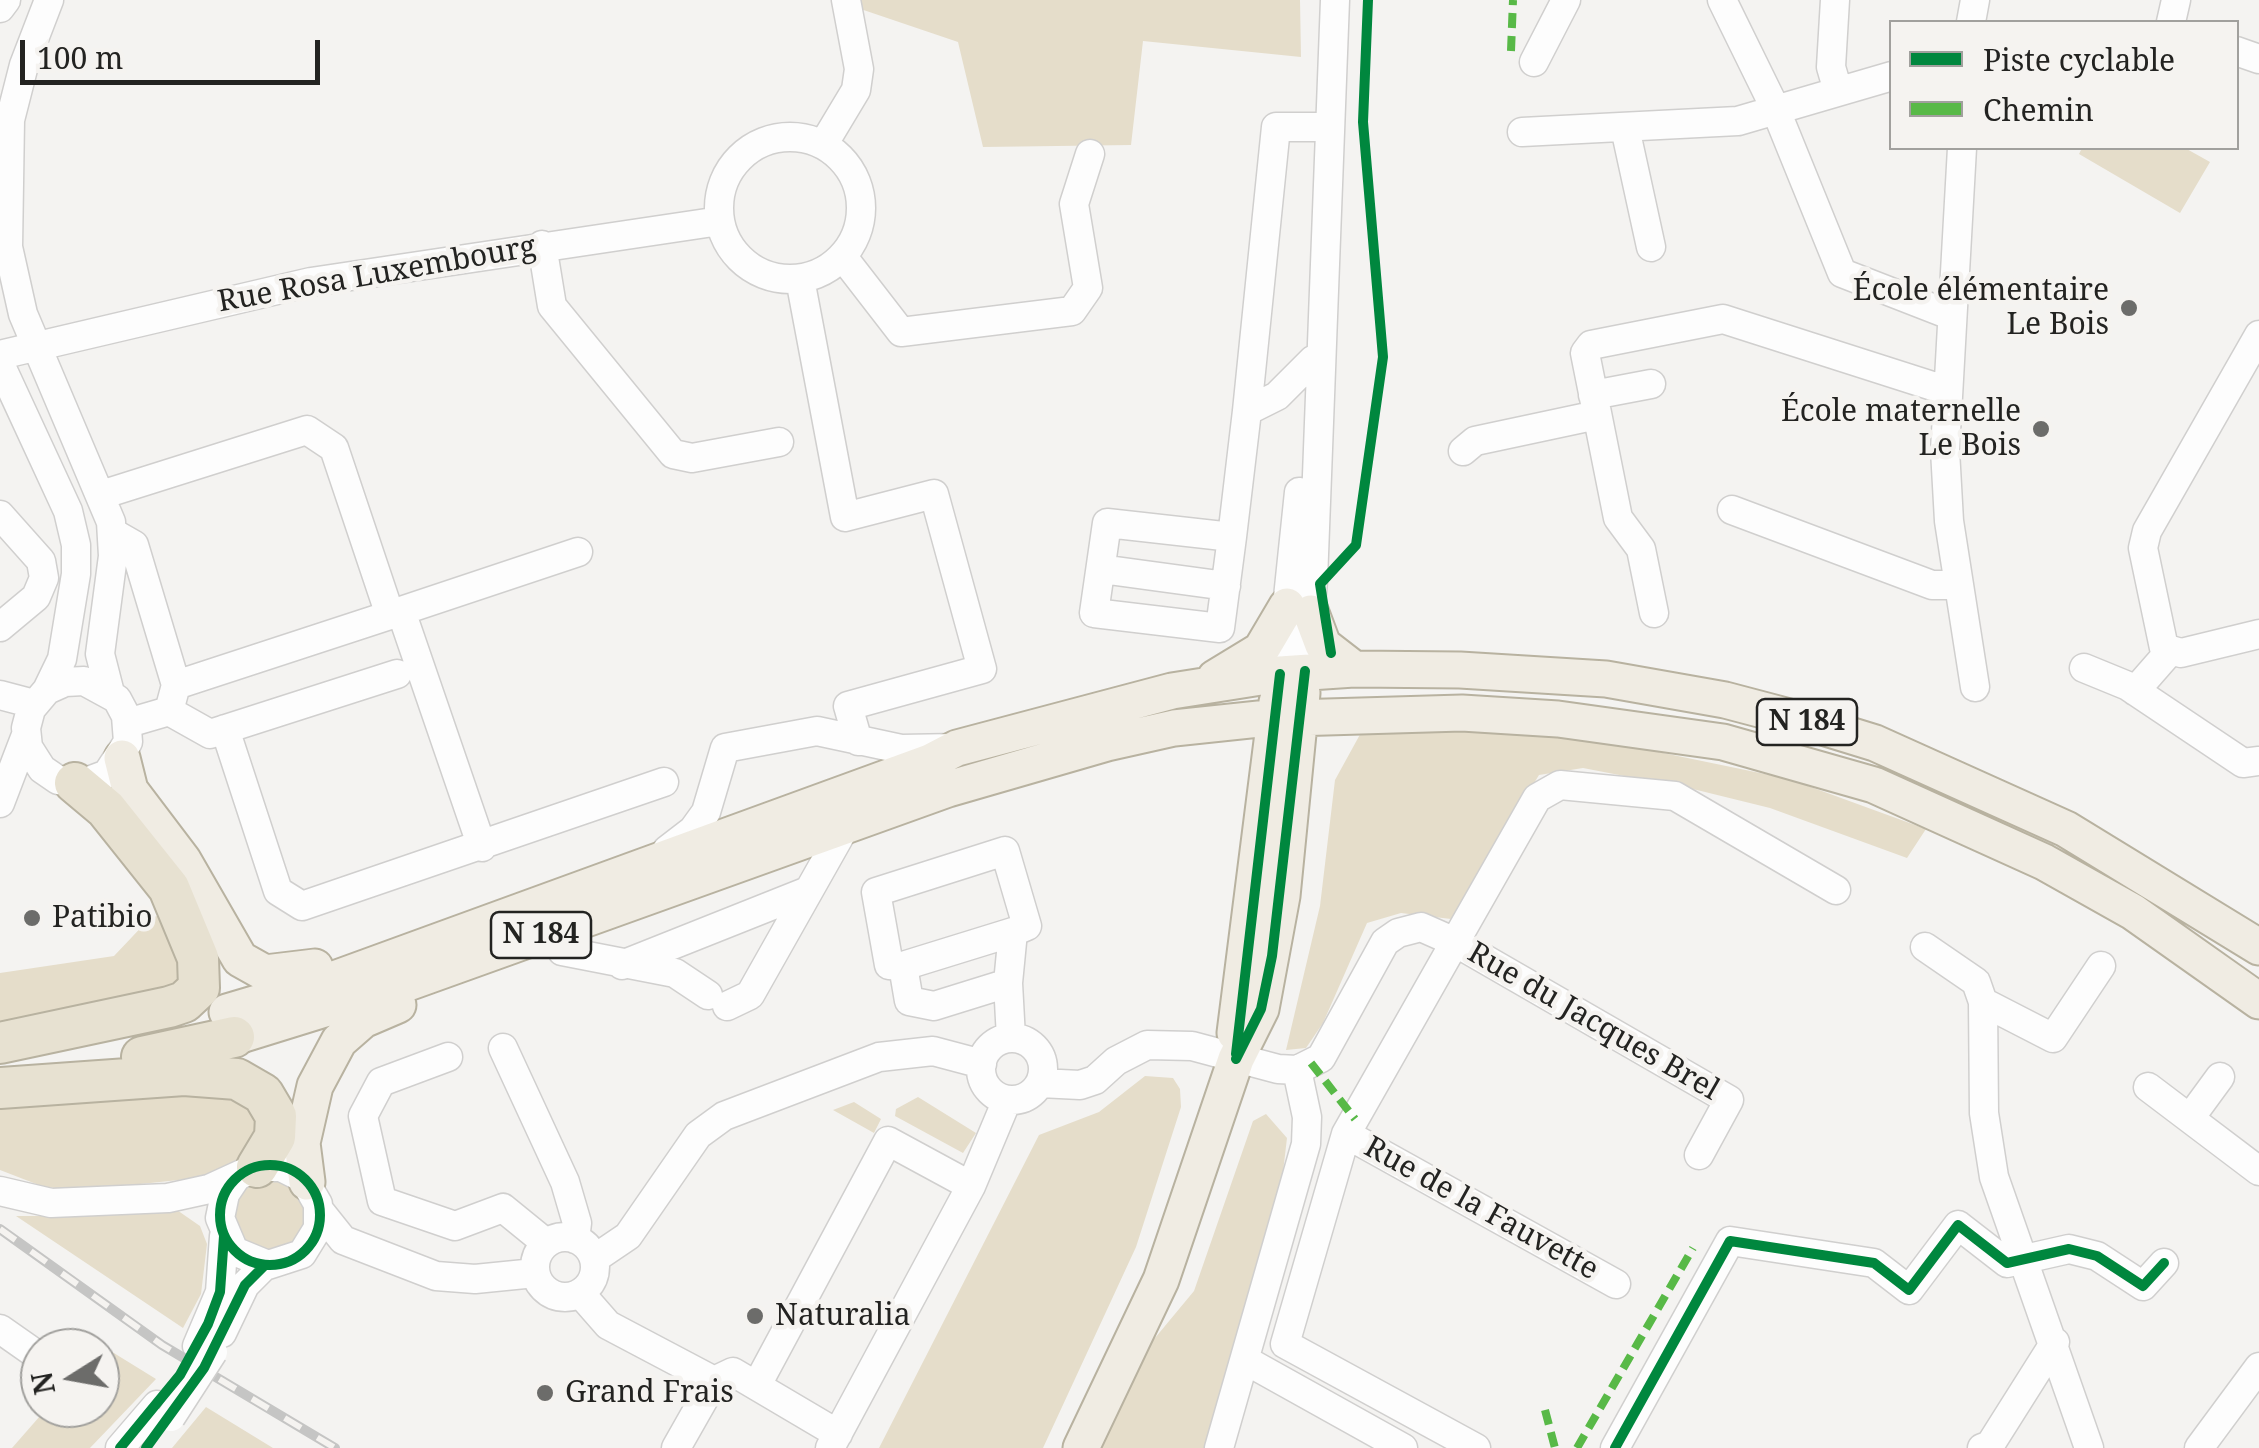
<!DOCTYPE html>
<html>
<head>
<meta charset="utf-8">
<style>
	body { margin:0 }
	#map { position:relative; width:2259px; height:1448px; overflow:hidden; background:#f4f3f1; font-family:"Noto Serif",serif }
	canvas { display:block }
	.legend { position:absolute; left:1889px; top:20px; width:350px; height:130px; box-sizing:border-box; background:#f5f3f0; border:2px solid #a1a09d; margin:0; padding:12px 18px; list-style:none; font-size:30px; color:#232321 }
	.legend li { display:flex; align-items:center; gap:20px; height:50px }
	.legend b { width:50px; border:2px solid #a1a09d }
	.north { position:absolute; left:20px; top:1328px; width:100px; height:100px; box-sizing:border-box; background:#f5f3f0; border:2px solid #a1a09d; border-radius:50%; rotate:259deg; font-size:28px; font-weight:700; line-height:40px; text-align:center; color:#232321 }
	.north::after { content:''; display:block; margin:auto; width:35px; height:45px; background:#6c6c6a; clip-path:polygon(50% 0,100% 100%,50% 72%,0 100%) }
	.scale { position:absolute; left:20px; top:40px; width:300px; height:45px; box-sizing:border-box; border:5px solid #232321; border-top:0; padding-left:12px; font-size:30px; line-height:35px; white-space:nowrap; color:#232321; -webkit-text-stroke:8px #f5f3f0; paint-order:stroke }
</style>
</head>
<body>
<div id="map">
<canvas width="2259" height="1448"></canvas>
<ul class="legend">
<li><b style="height:12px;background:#00873e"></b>Piste cyclable</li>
<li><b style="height:12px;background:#58b947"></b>Chemin</li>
</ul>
<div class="north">N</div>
<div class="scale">100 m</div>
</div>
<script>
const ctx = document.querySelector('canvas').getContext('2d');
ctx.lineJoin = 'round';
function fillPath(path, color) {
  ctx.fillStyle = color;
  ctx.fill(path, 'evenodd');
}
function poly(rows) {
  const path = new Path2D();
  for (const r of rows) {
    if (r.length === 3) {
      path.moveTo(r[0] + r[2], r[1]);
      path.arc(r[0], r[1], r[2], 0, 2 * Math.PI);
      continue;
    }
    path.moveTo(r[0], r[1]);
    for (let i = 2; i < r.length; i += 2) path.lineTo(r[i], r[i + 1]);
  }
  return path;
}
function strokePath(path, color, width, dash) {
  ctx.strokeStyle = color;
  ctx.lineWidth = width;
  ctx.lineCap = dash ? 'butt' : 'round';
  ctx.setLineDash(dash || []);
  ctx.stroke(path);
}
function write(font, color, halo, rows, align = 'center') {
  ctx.font = font + ' "Noto Serif",serif';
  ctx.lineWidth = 9;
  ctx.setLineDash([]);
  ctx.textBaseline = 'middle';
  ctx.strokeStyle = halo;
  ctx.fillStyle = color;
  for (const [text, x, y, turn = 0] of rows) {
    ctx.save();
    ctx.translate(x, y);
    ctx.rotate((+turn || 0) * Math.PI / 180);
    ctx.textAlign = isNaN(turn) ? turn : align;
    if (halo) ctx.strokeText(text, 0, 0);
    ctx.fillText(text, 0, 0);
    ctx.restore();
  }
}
const green = poly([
	[834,0,1300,0,1301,57,1143,41,1131,145,983,147,958,42],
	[2082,148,2185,148,2210,162,2180,213,2079,154],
	[1363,729,1508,732,1615,743,1789,779,1926,829,1907,858,1770,808,1697,790,1583,768,1539,775,1451,919,1401,913,1367,923,1323,1023,1306,1048,1286,1050,1320,906,1335,780],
	[171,912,185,951,181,986,0,1028,0,973,114,956,150,918],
	[1145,1076,1173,1078,1180,1089,1181,1107,1136,1247,1043,1448,879,1448,1039,1135,1099,1112],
	[227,1088,263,1120,248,1155,207,1177,84,1190,44,1187,0,1170,0,1103],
	[918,1097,976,1133,963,1153,895,1116,896,1109],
	[854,1102,881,1119,874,1133,833,1110],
	[1266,1114,1287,1138,1283,1172,1205,1448,1099,1448,1150,1344,1194,1291,1253,1121],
	[270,1215,36],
	[174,1208,200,1226,207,1244,201,1294,183,1328,16,1216,93,1216],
	[96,1342,156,1379,90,1448,12,1448,47,1408,100,1408,100,1348,92,1348],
	[206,1407,273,1448,172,1448]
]);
const minor = poly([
	[49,0,24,65,10,120,8,247,23,314,111,522,113,556,100,654,110,693],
	[1722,0,1775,108,1842,273,1950,315],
	[1835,0,1831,67,1838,91],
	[0,8,6,0],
	[1971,22,1975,0],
	[2171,22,2176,0],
	[2236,51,2259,59],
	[1534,62,1566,0],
	[1625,128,1651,247],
	[1522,132,1738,121,1892,76],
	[790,208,71],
	[823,145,856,90,859,69,846,0],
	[1962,148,1945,450,1949,521,1975,687],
	[542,245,552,306,673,454,692,458,779,442],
	[843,257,901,332,1072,311,1088,288,1074,204,1090,154],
	[800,279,845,517,934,494,982,669,848,706,858,741],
	[2259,335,2147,531,2143,548,2164,648,2181,653,2259,634],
	[0,355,311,282,720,221],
	[0,364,68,511,76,545,76,574,62,659,47,690,31,709,26,728,28,747,42,769,58,780,83,783,107,774,128,742,126,716,117,699,84,681,65,682,47,690],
	[1593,395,1651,384],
	[1247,411,1277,396,1313,360],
	[1463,451,1475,441,1597,415],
	[101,495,307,430,334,448,390,615,176,685,169,711],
	[1732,510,1932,585,1959,585],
	[0,515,41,561,44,578,36,597,0,627],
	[113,533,134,545,176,685],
	[1232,537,1107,523,1094,613,1220,628,1232,537,1247,411,1276,127,1330,127],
	[1101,569,1226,586],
	[1654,613,1641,549,1618,518,1585,353,1591,345,1723,319,1945,390],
	[2084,668,2128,686,2243,763,2259,761],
	[1305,671,1313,581,1335,0],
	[1280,674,1299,492],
	[2135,691,2170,651],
	[0,695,34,704],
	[128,723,169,711,210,734,397,674],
	[225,729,278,891,302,906,664,782],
	[0,803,26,735],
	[482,847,401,611,578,552],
	[667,850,693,830,706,812,725,748,817,731,901,749,957,748],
	[1925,947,1976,982,1983,1002,2053,1038,2101,966],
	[562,951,675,973,708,995],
	[622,965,808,891],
	[903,966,1013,932],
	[1008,983,1013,932,1027,926,1005,851,876,892,889,965,903,966,909,1001,934,1006,1008,983,1011,1038],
	[1983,1002,1984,1113,1994,1177,2089,1448],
	[727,1006,750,995,846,825],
	[1012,1069,31],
	[503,1048,565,1182,577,1223,575,1239],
	[448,1057,381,1082,363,1116,382,1201,455,1226,503,1208,546,1243],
	[1040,1083,1080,1085,1095,1080,1116,1061,1147,1045,1192,1046,1278,1069,1297,1070,1321,1058,1385,942,1398,933,1421,927,1455,942,1537,798,1560,785,1675,796,1836,890],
	[2148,1087,2259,1171],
	[2190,1118,2220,1077],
	[1346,1134,1616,1284],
	[0,1191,51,1203,168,1198,209,1189,257,1167,281,1167,303,1178,318,1204,318,1228,302,1254,268,1265,234,1251,220,1218,225,1194,235,1179],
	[319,1210,343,1240,436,1276,475,1279,535,1273],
	[565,1267,30],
	[594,1259,628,1236,698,1135,724,1116,879,1057,933,1051,982,1064],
	[580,1293,608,1325,714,1381,676,1448],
	[0,1329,40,1357],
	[222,1333,245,1285,265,1265],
	[197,1346,220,1292,224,1236],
	[1245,1360,1403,1448],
	[714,1381,733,1372,838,1434],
	[757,1385,888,1141,971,1186],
	[120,1448,157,1405],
	[830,1448,971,1186,1007,1100],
	[1219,1448,1306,1144,1307,1117,1297,1070],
	[1476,1448,1285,1344,1346,1134,1455,942,1729,1100,1699,1155],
	[1615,1448,1730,1241,1874,1263,1909,1290,1958,1225,2007,1263,2069,1249,2097,1256,2143,1286,2164,1263],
	[1982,1448,1990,1445,2055,1342],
	[2199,1448,2259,1367]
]);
const major = poly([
	[1311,613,1323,645,1354,669],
	[1215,678,1261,650,1287,606],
	[122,758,130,790,183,860,240,959,265,973,315,967],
	[227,1012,318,985,930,762,957,748,1172,691,1280,674,1354,669,1460,670,1606,679,1725,700,1797,719,1875,743,2066,829,2259,947],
	[1235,1033,1277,702],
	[234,1037,405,984,948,789,1107,743,1174,728,1259,719,1462,713,1558,719,1723,742,1874,785,2044,862,2133,912,2259,1001],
	[307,1182,302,1143,315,1086,339,1041,363,1020,398,1005],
	[1081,1448,1161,1280,1236,1059,1261,1009,1282,896,1302,693]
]);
const highway = poly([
	[0,1043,169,1007,184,1002,199,988,198,958,169,888,106,809,75,783],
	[142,1057,234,1037],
	[0,1088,184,1075,237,1079,263,1094,276,1116,275,1137,257,1167]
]);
const rail = poly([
	[0,1229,162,1345,335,1448]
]);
const minorBridge = poly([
	[171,1417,213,1352]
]);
const quiet = poly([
	[1511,51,1513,0],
	[1311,1063,1355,1119],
	[1545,1410,1555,1448],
	[1577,1448,1693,1248]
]);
const cycleway = poly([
	[1331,653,1320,584,1356,545,1383,357,1363,122,1368,0],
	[1236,1054,1280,674],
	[1236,1059,1261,1009,1272,956,1305,671],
	[270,1215,50],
	[120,1448,180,1375,208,1324,220,1292,224,1236],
	[146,1448,204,1368,245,1285,265,1265],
	[1615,1448,1730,1241,1874,1263,1909,1290,1958,1225,2007,1263,2069,1249,2097,1256,2143,1286,2164,1263]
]);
const markers = [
	[2129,308,10,"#6c6c6a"],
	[2041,429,10,"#6c6c6a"],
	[32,918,10,"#6c6c6a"],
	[755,1316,10,"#6c6c6a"],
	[545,1393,10,"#6c6c6a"]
];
const shields = [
	[1807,722,100],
	[541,935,100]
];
const shieldNames = [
	["N 184",1807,722],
	["N 184",541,935]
];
const streetNames = [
	["Rue Rosa Luxembourg",377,275,-10],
	["Rue du Jacques Brel",1593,1022,30],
	["Rue de la Fauvette",1481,1209,29]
];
const poiNames = [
	["École élémentaire",2109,291,"right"],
	["Le Bois",2109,325,"right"],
	["École maternelle",2021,412,"right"],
	["Le Bois",2021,446,"right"],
	["Patibio",52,918],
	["Naturalia",775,1316],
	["Grand Frais",565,1393]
];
fillPath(green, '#e5ddca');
strokePath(minor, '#d0cfce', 31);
strokePath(major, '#b8b2a0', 39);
strokePath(highway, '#b8b2a0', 44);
strokePath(minor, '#fdfdfd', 28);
strokePath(major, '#f0ece3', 35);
strokePath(highway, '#e7e1d1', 40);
strokePath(rail, '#c5c5c4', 10);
strokePath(rail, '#f5f3f0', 6, [19]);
strokePath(minorBridge, '#d0cfce', 31, []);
strokePath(minorBridge, '#fdfdfd', 28);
strokePath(quiet, '#58b947', 8, [15, 8]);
strokePath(cycleway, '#00873e', 10);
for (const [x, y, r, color] of markers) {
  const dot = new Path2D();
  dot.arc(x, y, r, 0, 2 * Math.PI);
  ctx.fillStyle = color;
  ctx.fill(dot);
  strokePath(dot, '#f5f3f0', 4);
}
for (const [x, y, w] of shields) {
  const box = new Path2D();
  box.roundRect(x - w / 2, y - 23, w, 46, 8);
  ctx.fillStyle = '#f5f3f0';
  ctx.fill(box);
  strokePath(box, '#232321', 2.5);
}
write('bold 28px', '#232321', null, shieldNames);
write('30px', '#232321', '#f5f3f0', streetNames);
write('30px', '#232321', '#f5f3f0', poiNames, 'left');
</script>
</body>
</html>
